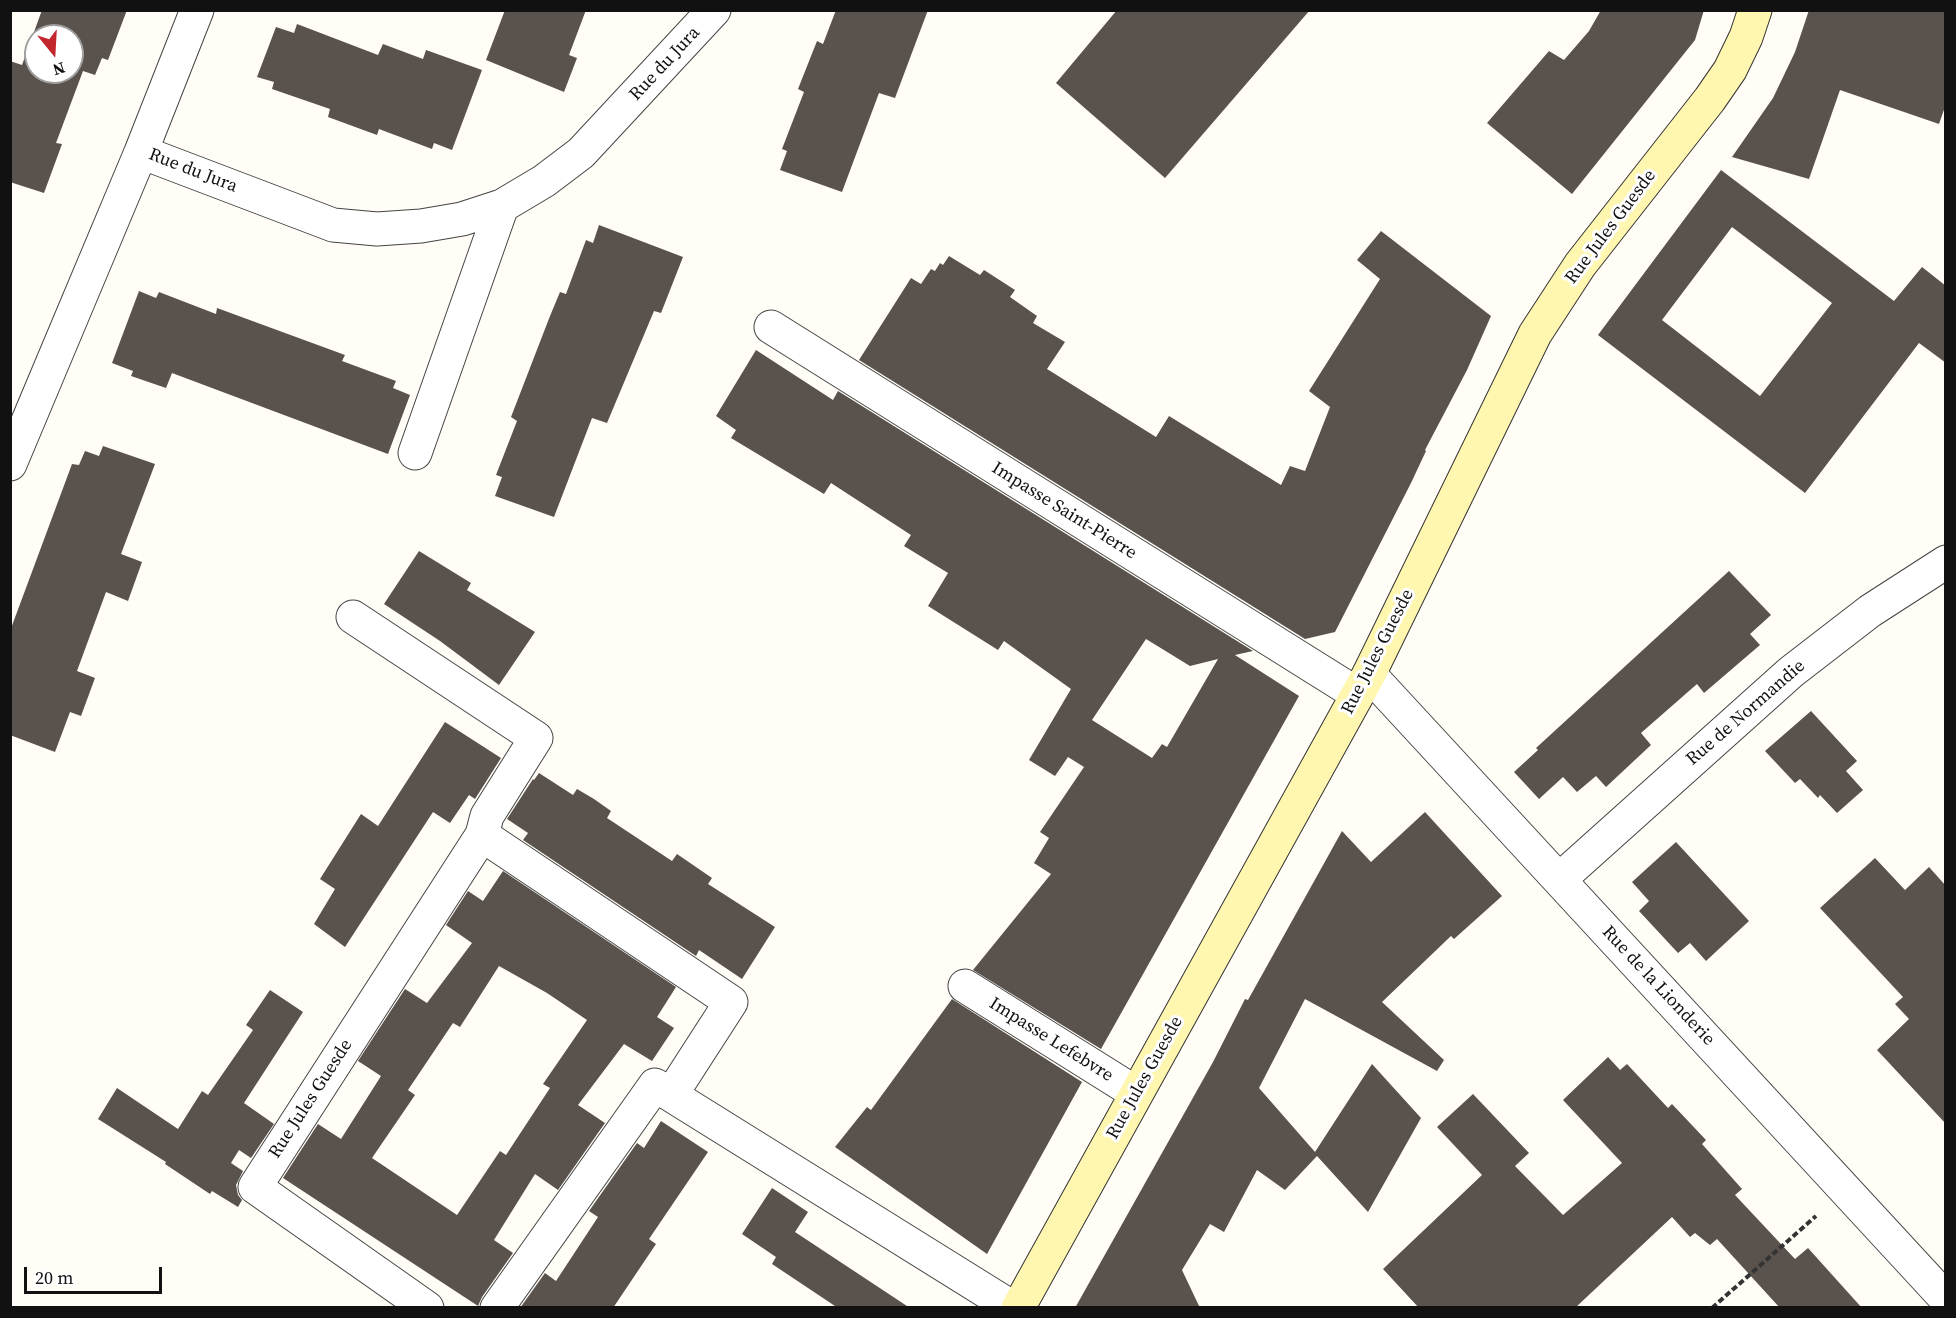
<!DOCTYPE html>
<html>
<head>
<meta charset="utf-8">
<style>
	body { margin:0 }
	#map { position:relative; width:1956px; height:1318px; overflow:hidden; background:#fffdf5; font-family:"Source Serif 4",serif }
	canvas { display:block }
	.frame { position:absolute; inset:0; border:12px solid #111; pointer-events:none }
	.north { position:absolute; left:24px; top:24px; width:60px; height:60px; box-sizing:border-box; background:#fff; border:2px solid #a0a0a0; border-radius:50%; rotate:162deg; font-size:16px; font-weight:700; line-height:24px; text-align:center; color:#111 }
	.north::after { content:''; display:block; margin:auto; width:21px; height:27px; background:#c4262e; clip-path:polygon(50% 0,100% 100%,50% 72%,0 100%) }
	.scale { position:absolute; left:24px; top:1267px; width:138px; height:27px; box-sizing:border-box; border:3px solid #111; border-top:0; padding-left:8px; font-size:18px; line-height:21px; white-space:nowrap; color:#111; -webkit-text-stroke:4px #fff; paint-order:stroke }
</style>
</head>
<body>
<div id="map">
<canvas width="1956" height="1318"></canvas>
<div class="frame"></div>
<div class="north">N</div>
<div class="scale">20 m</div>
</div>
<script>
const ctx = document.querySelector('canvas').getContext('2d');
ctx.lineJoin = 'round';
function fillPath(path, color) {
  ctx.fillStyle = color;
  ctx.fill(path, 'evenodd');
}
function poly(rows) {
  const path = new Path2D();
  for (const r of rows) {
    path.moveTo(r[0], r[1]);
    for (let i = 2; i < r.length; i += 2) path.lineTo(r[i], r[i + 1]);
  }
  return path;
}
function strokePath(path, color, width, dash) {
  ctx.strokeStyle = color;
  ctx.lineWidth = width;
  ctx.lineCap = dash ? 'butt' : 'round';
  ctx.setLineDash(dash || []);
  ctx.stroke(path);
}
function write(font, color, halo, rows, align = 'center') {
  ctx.font = font + ' "Source Serif 4",serif';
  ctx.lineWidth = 6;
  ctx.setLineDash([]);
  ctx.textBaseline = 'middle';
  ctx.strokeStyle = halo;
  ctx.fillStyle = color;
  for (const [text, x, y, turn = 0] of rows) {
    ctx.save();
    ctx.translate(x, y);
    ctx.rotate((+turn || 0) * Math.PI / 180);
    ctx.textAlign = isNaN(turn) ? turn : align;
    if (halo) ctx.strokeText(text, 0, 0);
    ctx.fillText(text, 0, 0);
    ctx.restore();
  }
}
const building = poly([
	[42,10,127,10,108,60,102,58,95,75,83,71,56,143,62,144,44,193,10,182,10,61,22,65],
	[36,36,72,36,72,72,36,72],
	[505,10,586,10,569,55,577,58,564,92,486,60],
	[836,10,928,10,895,98,879,93,842,192,780,170,787,151,782,149,804,92,798,89,817,41,823,44],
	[1117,10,1310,10,1165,178,1056,83],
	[1601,10,1704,10,1695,40,1572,194,1487,123,1549,51,1564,60,1589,31],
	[1809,10,1946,10,1946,104,1939,124,1840,90,1809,179,1732,157,1773,98,1795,52],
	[297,24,378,55,383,44,423,59,426,50,482,70,452,150,434,143,432,149,379,129,377,135,328,117,330,109,272,89,274,82,257,77,276,27,294,33],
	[1721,170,1894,301,1922,267,1946,286,1946,363,1919,343,1805,493,1598,335],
	[1732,227,1832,303,1760,396,1662,320],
	[599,225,683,257,661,313,654,311,607,423,592,418,554,517,495,496,502,477,496,475,517,421,511,417,550,316,560,292,566,294,586,240,593,243],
	[1381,231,1491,316,1467,370,1425,450,1426,451,1411,483,1335,632,1305,639,859,360,911,278,921,284,931,269,935,271,940,263,943,265,949,256,980,275,984,270,1015,290,1010,297,1037,316,1033,323,1065,342,1047,369,1156,437,1169,416,1281,485,1290,466,1305,471,1330,407,1309,391,1380,279,1357,260],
	[139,291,156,298,159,292,216,314,217,308,345,355,342,361,396,381,393,388,410,395,388,454,172,373,166,388,131,376,133,371,112,363],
	[756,350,833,400,838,391,1253,651,1235,655,1299,696,1101,1049,973,970,1051,874,1034,863,1049,838,1040,832,1084,767,1068,757,1055,776,1029,760,1071,689,1004,641,998,650,928,606,948,573,904,546,911,535,831,483,824,494,731,438,736,430,716,416],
	[1146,639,1190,666,1218,659,1167,747,1162,744,1152,758,1092,720],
	[103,446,155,464,121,554,142,562,128,601,106,592,77,671,95,678,81,716,70,712,55,752,10,735,10,631,72,464,79,465,85,451,99,456],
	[419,551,471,583,467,590,535,632,499,685,440,641,384,604],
	[1729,571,1771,615,1750,634,1760,645,1704,693,1697,684,1641,733,1651,745,1606,787,1596,776,1577,792,1563,777,1539,799,1514,772,1538,750,1536,748],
	[1811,711,1857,761,1846,771,1863,790,1837,813,1820,795,1818,798,1800,779,1795,783,1765,751],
	[445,722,501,758,475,799,469,795,450,823,433,812,345,947,314,924,335,889,320,879,361,814,378,826],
	[539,773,573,795,577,789,594,799,611,811,607,818,672,861,677,854,712,878,708,884,775,927,742,979,699,950,696,956,523,840,528,833,507,819,533,779,534,780],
	[1425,812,1502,896,1454,939,1451,936,1382,1002,1444,1060,1437,1071,1305,999,1259,1088,1315,1152,1372,1064,1421,1118,1368,1212,1317,1156,1285,1190,1257,1170,1224,1232,1210,1224,1182,1270,1200,1308,1075,1308,1213,1062,1245,999,1248,1000,1342,831,1371,862],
	[1676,842,1749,921,1706,961,1690,943,1678,953,1639,911,1649,901,1632,882],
	[1875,858,1905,890,1929,867,1946,886,1946,1124,1877,1050,1909,1019,1895,1004,1903,997,1820,908],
	[503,871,676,987,657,1017,674,1028,652,1061,624,1044,578,1105,605,1123,558,1190,535,1174,494,1240,513,1253,482,1297,478,1306,283,1178,318,1124,341,1139,381,1076,358,1061,405,989,427,1003,472,943,446,925,468,891,483,901],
	[499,966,547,993,587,1020,543,1084,550,1088,506,1155,500,1151,457,1215,372,1158,415,1095,408,1090,453,1023,460,1027],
	[270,990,303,1012,244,1103,274,1124,251,1158,239,1150,231,1163,243,1171,236,1185,238,1195,242,1200,238,1207,212,1191,210,1194,165,1164,166,1162,98,1119,117,1088,178,1129,202,1091,208,1095,253,1030,246,1025],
	[952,999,1082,1082,987,1254,835,1147,867,1107,871,1110],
	[1608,1057,1620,1070,1627,1064,1668,1108,1672,1104,1706,1140,1702,1144,1742,1189,1735,1195,1795,1259,1808,1248,1862,1308,1780,1308,1717,1239,1710,1245,1695,1233,1690,1237,1672,1217,1575,1308,1419,1308,1383,1269,1482,1175,1437,1127,1473,1094,1529,1153,1515,1166,1563,1215,1622,1163,1563,1100],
	[661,1121,708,1152,649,1239,656,1244,613,1308,520,1308,545,1273,556,1281,598,1217,589,1211,637,1143,644,1148],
	[772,1188,808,1212,795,1232,910,1308,838,1308,772,1264,776,1257,742,1234]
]);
const path = poly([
	[1712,1308,1816,1216]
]);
const minor = poly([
	[141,152,197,10],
	[771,327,1357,694],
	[415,453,502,206],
	[10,464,141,152,333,225,377,229,421,226,462,219,502,206,544,181,581,153,714,10],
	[353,617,536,738,487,816,482,835,255,1187,427,1308],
	[1369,674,1946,1299],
	[482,835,731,1002,671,1095,655,1085,497,1308],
	[1560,879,1791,672,1870,611,1946,562],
	[965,986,1136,1093],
	[671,1095,1013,1308]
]);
const secondary = poly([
	[1018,1308,1369,674,1535,334,1580,265,1710,99,1730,70,1746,37,1755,10]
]);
const streetNames = [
	["Rue du Jura",665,64,-47],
	["Rue du Jura",193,171,21],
	["Rue Jules Guesde",1611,227,-53],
	["Impasse Saint-Pierre",1064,511,32],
	["Rue Jules Guesde",1378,652,-63],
	["Rue de Normandie",1746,713,-41],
	["Rue de la Lionderie",1658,986,47],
	["Impasse Lefebvre",1051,1040,32],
	["Rue Jules Guesde",1145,1078,-61],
	["Rue Jules Guesde",311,1099,-57]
];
fillPath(building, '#5a524d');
strokePath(minor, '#444', 35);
strokePath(secondary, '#333', 35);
strokePath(path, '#333', 4, [6, 3]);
strokePath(minor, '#fff', 33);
strokePath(secondary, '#fff6b0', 33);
write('18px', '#111', '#fff', streetNames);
</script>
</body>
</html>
